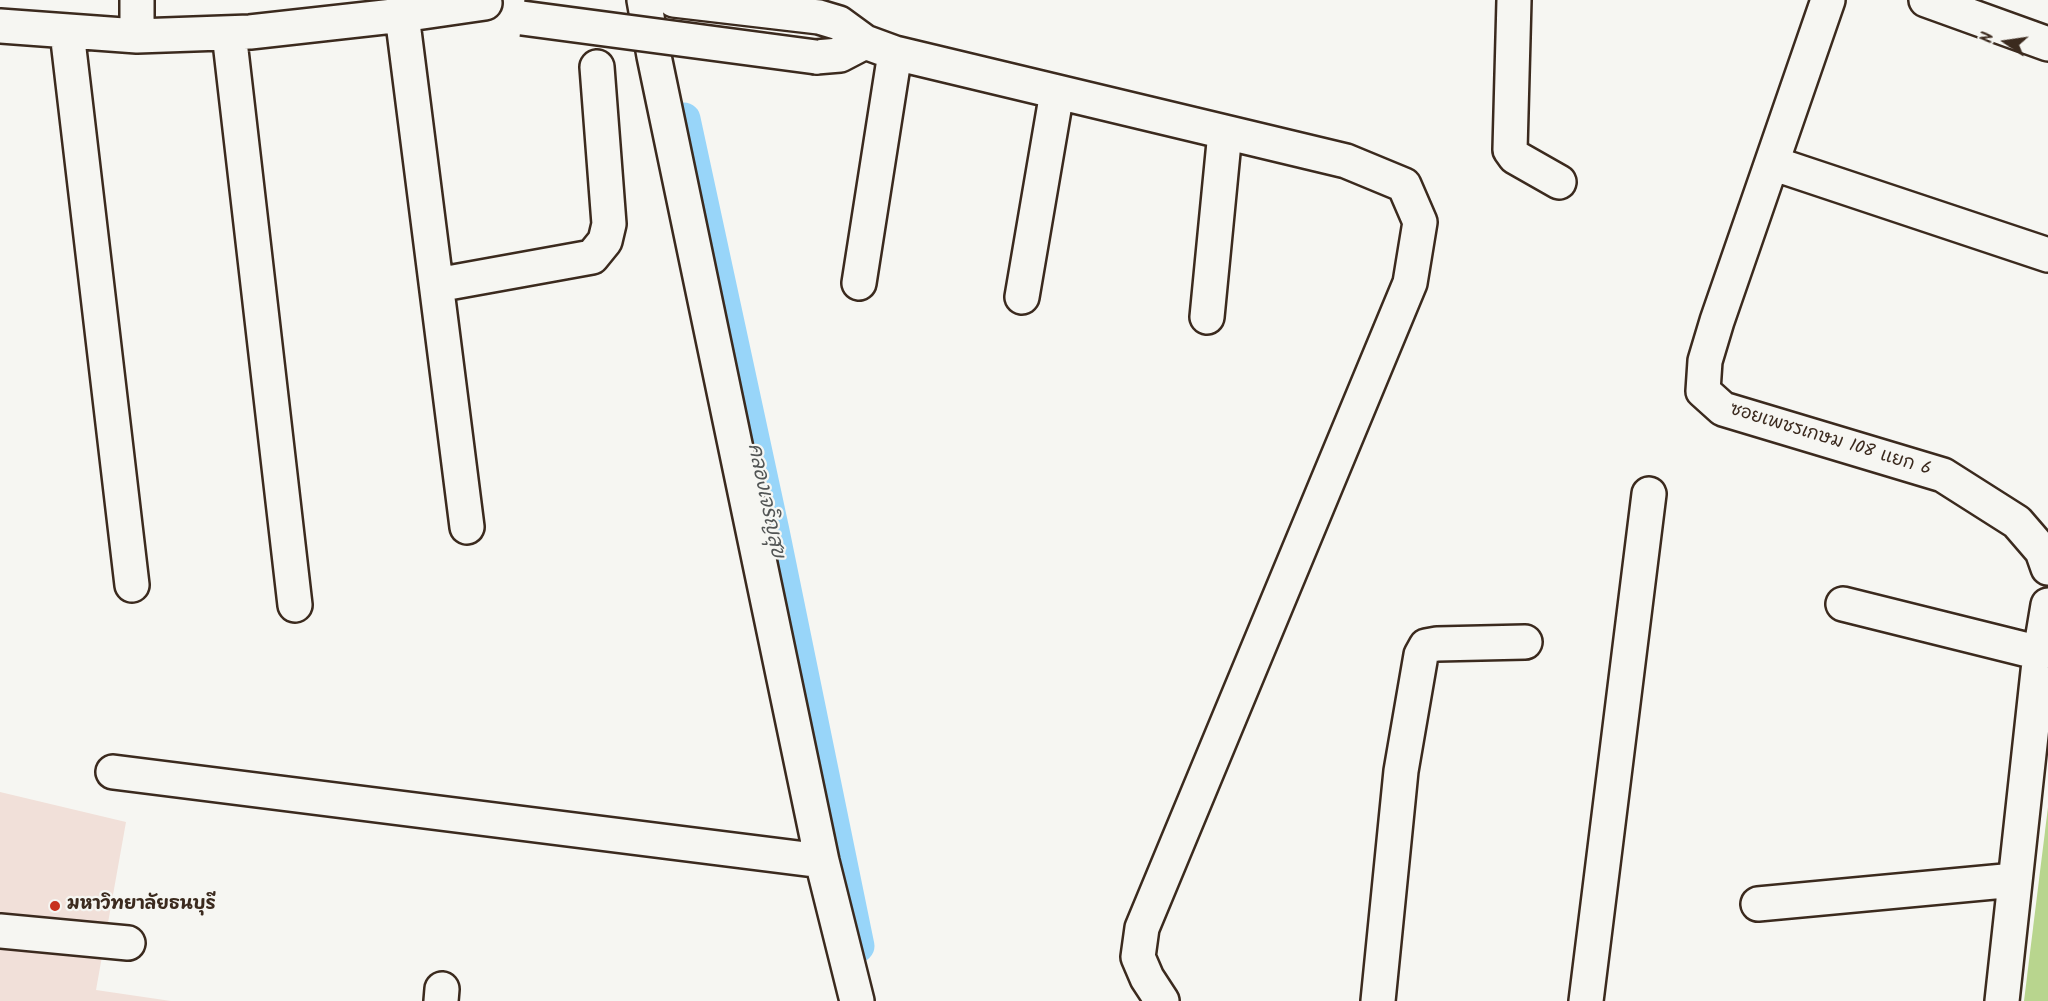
<!DOCTYPE html>
<html>
<head>
<meta charset="utf-8">
<style>
	body { margin:0 }
	#map { position:relative; width:2048px; height:1001px; overflow:hidden; background:#f6f6f2; font-family:Kalam,sans-serif }
	canvas { display:block }
	.north { position:absolute; left:1976px; top:12px; width:60px; height:60px; -webkit-text-stroke:4px #f6f6f2; paint-order:stroke; rotate:283deg; font-size:16px; font-weight:700; line-height:24px; text-align:center; color:#3b2a1e }
	.north::after { content:''; display:block; margin:auto; width:21px; height:27px; background:#3b2a1e; clip-path:polygon(50% 0,100% 100%,50% 72%,0 100%) }
</style>
</head>
<body>
<div id="map">
<canvas width="2048" height="1001"></canvas>
<div class="north">N</div>
</div>
<script>
const ctx = document.querySelector('canvas').getContext('2d');
ctx.lineJoin = 'round';
function fillPath(path, color) {
  ctx.fillStyle = color;
  ctx.fill(path, 'evenodd');
}
function poly(rows) {
  const path = new Path2D();
  for (const r of rows) {
    path.moveTo(r[0], r[1]);
    for (let i = 2; i < r.length; i += 2) path.lineTo(r[i], r[i + 1]);
  }
  return path;
}
function strokePath(path, color, width, dash) {
  ctx.strokeStyle = color;
  ctx.lineWidth = width;
  ctx.lineCap = dash ? 'butt' : 'round';
  ctx.setLineDash(dash || []);
  ctx.stroke(path);
}
function write(font, color, halo, rows, align = 'center') {
  ctx.font = font + ' Kalam,"Playpen Sans Thai",sans-serif';
  ctx.lineWidth = 4.5;
  ctx.setLineDash([]);
  ctx.textBaseline = 'middle';
  ctx.strokeStyle = halo;
  ctx.fillStyle = color;
  for (const [text, x, y, turn = 0] of rows) {
    ctx.save();
    ctx.translate(x, y);
    ctx.rotate((+turn || 0) * Math.PI / 180);
    ctx.textAlign = isNaN(turn) ? turn : align;
    if (halo) ctx.strokeText(text, 0, 0);
    ctx.fillText(text, 0, 0);
    ctx.restore();
  }
}
const built = poly([
	[0,792,126,822,96,990,171,1001,0,1001]
]);
const green = poly([
	[2048,807,2048,1001,2024,1001]
]);
const canal = poly([
	[684,119,773,531,858,946]
]);
const minor = poly([
	[137,0,137,36],
	[644,0,654,56,822,861,857,1001],
	[674,0,819,17,839,23,865,42,840,55,816,57],
	[1514,0,1510,150,1515,157,1559,182],
	[1828,0,1717,321,1705,361,1703,391,1723,409,1943,475,2017,522,2042,551,2048,568],
	[1926,0,2048,44],
	[402,15,467,527],
	[0,26,137,36,250,32,402,15,485,3],
	[67,32,132,585],
	[229,33,295,605],
	[865,42,895,53,1346,161,1404,185,1420,222,1410,283,1142,928,1138,957,1147,978,1162,1001],
	[1772,163,2048,255],
	[859,283,895,53],
	[437,285,592,257,605,241,609,224,597,67],
	[1022,297,1057,92],
	[1207,317,1225,132],
	[1843,604,2040,653],
	[113,772,822,861],
	[1758,904,2015,880],
	[0,931,128,943],
	[441,1001,442,989],
	[1378,1001,1401,771,1421,655,1426,646,1437,644,1525,642],
	[1586,1001,1649,494],
	[2002,1001,2040,653,2048,605]
]);
const minorBridge = poly([
	[522,18,816,57]
]);
const markers = [
	[55,906,6,"#c8321e"]
];
const streetNames = [
	["ซอยเพชรเกษม 108 แยก 6",1830,441,17]
];
const poiNames = [
	["มหาวิทยาลัยธนบุรี",67,906]
];
const waterNames = [
	["คลองเจริญสุข",764,501,78]
];
fillPath(built, '#f1e0d9');
fillPath(green, '#b8d58e');
strokePath(canal, '#98d5f9', 33);
strokePath(minor, '#3b2a1e', 38);
strokePath(minor, '#f6f6f2', 33);
strokePath(minorBridge, '#3b2a1e', 38, []);
strokePath(minorBridge, '#f6f6f2', 33);
for (const [x, y, r, color] of markers) {
  const dot = new Path2D();
  dot.arc(x, y, r, 0, 2 * Math.PI);
  ctx.fillStyle = color;
  ctx.fill(dot);
  strokePath(dot, '#f6f6f2', 2);
}
write('18px', '#3b2a1e', '#f6f6f2', streetNames);
write('bold 18px', '#3b2a1e', '#f6f6f2', poiNames, 'left');
write('italic 20px', '#525555', '#f6f6f2', waterNames);
</script>
</body>
</html>
